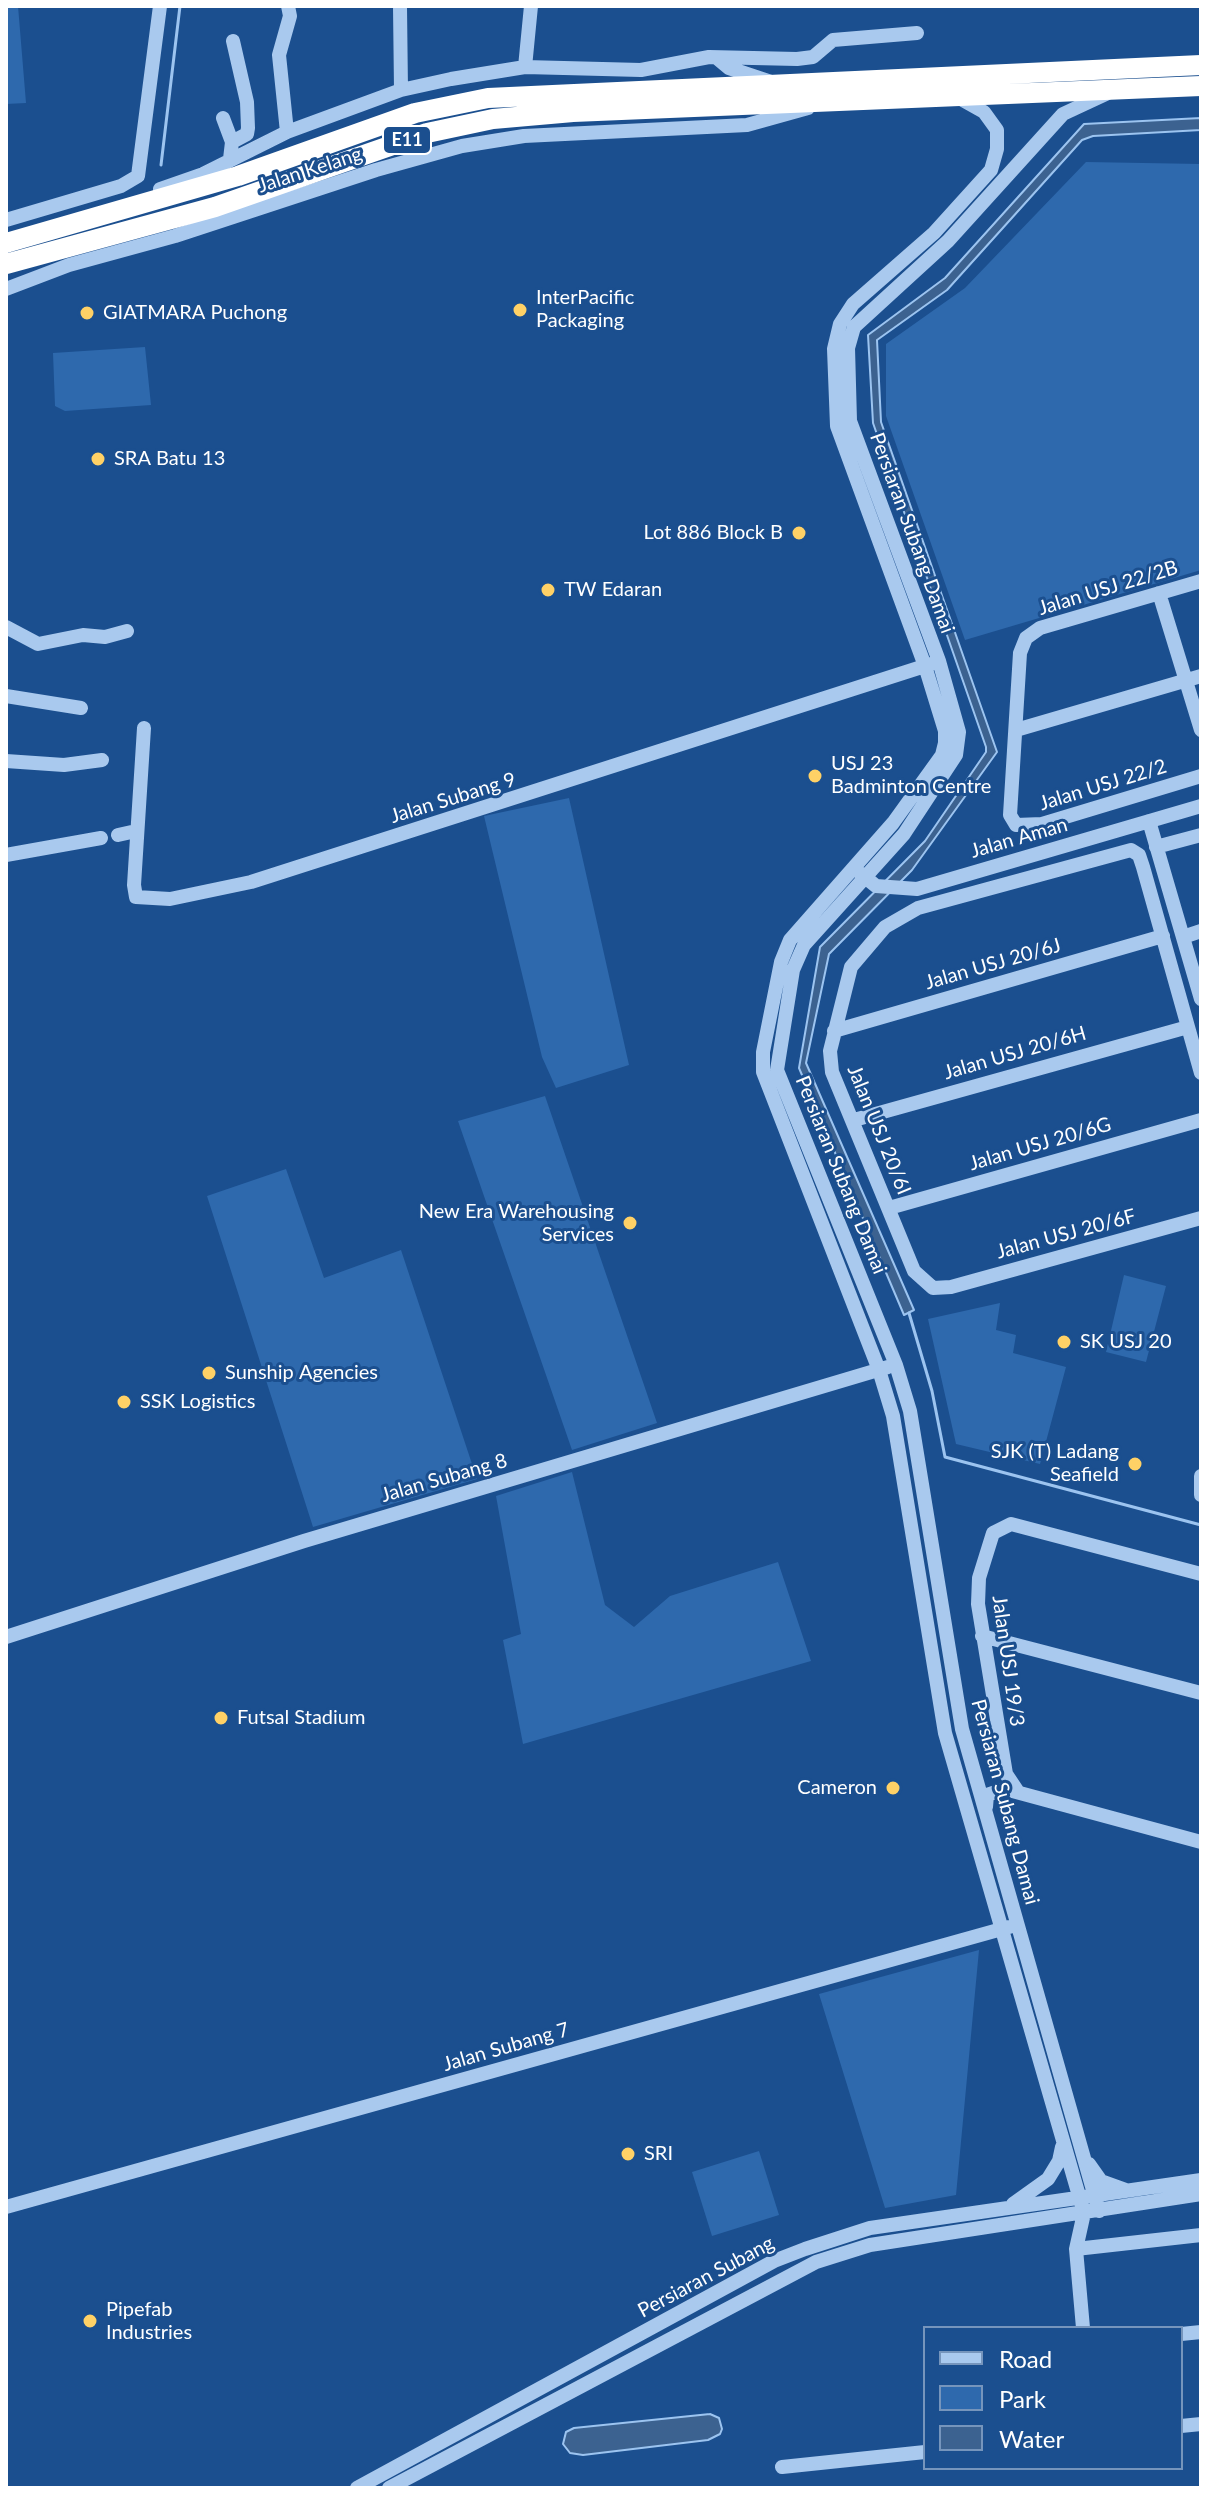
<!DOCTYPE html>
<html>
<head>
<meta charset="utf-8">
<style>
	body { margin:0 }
	#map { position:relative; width:1207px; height:2494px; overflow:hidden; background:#1b4f8f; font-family:Lato,sans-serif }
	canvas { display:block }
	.frame { position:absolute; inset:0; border:8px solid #fff; pointer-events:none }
	.legend { position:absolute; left:923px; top:2326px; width:260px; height:144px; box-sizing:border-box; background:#1b4f8f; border:2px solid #7695bc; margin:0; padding:10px 14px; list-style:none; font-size:24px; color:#fff }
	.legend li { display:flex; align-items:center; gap:16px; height:40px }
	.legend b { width:40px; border:2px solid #7695bc }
</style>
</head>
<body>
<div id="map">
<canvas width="1207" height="2494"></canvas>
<div class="frame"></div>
<ul class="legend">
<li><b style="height:10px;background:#a9c9ee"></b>Road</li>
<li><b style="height:22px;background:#2e69ad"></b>Park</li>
<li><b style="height:22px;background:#3c6290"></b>Water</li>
</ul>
</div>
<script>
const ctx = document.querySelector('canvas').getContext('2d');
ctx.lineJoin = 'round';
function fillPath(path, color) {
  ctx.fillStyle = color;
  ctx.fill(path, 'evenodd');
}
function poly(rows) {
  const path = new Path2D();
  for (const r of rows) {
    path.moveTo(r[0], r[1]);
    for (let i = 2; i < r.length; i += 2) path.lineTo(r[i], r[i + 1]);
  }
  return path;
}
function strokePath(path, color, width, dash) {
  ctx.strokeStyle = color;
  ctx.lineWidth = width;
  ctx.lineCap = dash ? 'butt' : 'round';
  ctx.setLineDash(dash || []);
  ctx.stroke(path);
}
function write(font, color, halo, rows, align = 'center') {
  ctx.font = font + ' Lato,sans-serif';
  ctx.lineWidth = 6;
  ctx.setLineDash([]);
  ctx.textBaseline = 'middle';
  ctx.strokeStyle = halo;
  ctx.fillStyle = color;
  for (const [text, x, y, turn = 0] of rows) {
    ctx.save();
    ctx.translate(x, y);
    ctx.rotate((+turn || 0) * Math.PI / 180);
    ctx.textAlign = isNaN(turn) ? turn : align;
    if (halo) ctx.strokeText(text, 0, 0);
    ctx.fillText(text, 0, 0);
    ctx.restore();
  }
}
const green = poly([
	[6,6,18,6,26,103,6,104],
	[1086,162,1201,164,1201,570,965,640,886,416,886,344,965,288],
	[145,347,151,405,65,411,55,406,53,353],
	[569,798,629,1065,556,1088,542,1057,484,816],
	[545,1096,657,1423,572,1450,458,1121],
	[286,1169,324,1278,401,1250,477,1479,313,1527,207,1196],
	[1124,1275,1166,1286,1146,1362,1106,1352],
	[1000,1303,996,1330,1016,1335,1013,1353,1066,1367,1040,1464,956,1444,928,1319],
	[572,1472,605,1605,634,1627,670,1596,778,1562,811,1661,523,1744,503,1640,521,1634,496,1496],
	[979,1950,956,2195,885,2208,819,1994],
	[759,2151,779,2215,712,2236,692,2172]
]);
const water = poly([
	[1201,118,1201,130,1093,136,1082,140,947,290,877,340,881,422,997,752,912,870,829,954,806,1063,914,1310,904,1315,799,1068,820,947,925,841,986,752,986,747,873,423,868,335,945,278,1084,124,1201,118],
	[710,2414,719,2418,722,2429,720,2434,708,2440,583,2455,570,2453,563,2444,566,2432,574,2428,710,2414]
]);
const stream = poly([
	[161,165,180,6],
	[909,1313,932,1391,945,1457,1201,1525]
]);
const minor = poly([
	[400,7,401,90],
	[717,58,729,68,774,83],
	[525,67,531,6],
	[959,98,984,112,997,130,997,149,991,170,934,233,853,304,840,324,834,349,837,426,925,666,945,731,945,743,942,755,893,823,790,940,781,962,763,1052,763,1072,879,1370,893,1416,945,1733,1084,2213,1076,2249,1083,2328],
	[223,118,232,142],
	[287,132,279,55,290,16,288,6],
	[230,159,232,142,247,134,248,128,247,102,233,41],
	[160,189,203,174,287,132,401,90,451,79,525,67,641,70,709,57,797,59,813,57,833,40,917,33],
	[6,220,121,186,138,176,160,6],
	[6,289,69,265,175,236,376,170,462,146,524,136,747,125,808,108],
	[1201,581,1040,628,1026,638,1020,653,1010,815,1016,825,1042,824,1201,776],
	[1159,593,1201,730],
	[6,627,38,644,83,635,105,637,127,631],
	[6,696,81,708],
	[144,728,134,885,136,897,170,899,251,882,931,664],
	[1016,730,1201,676],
	[6,761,64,765,102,760],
	[1149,821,1201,999],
	[118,835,136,831],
	[1156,847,1201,835],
	[6,855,101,838],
	[860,873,876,886,917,889,1201,806],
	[1183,937,1201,931],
	[834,1031,1163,936],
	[1201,1073,1143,867,1139,855,1131,850,918,908,885,927,851,967,830,1051,832,1072,914,1271,933,1288,951,1287,1201,1218],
	[854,1120,1188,1027],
	[889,1208,1201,1120],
	[1201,1476,1201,1495],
	[982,1636,1201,1693],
	[6,1637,304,1541,888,1367],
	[1018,1792,1006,1774,978,1604,979,1578,993,1533,1011,1524,1201,1574],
	[986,1807,987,1795,1005,1789,1201,1842],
	[1089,2164,1101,2181,1126,2190],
	[1013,2204,1048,2179,1059,2161,1062,2147],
	[6,2207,1009,1927],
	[1099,2211,962,1729,910,1411,896,1365,777,1070,793,970,804,945,904,834,956,755,959,732,939,661,850,421,848,348,854,327,948,241,1063,114,1106,94],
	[1076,2249,1201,2235],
	[1181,2334,1201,2332],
	[1181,2426,1201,2424],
	[782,2467,925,2452],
	[357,2488,774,2261,805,2249,870,2228,1201,2180],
	[389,2488,816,2262,870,2245,1201,2194]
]);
const highway = poly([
	[6,243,238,176,415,113,488,98,1201,65],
	[6,264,215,207,427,133,493,119,573,112,1201,86]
]);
const markers = [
	[520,310,8,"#ffd166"],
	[87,313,8,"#ffd166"],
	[98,459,8,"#ffd166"],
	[799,533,8,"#ffd166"],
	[548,590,8,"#ffd166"],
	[815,776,8,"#ffd166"],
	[630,1223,8,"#ffd166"],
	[1064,1342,8,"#ffd166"],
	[209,1373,8,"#ffd166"],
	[124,1402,8,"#ffd166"],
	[1135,1464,8,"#ffd166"],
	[221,1718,8,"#ffd166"],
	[893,1788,8,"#ffd166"],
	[628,2154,8,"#ffd166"],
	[90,2321,8,"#ffd166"]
];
const shields = [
	[407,140,48]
];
const shieldNames = [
	["E11",407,140]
];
const streetNames = [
	["Jalan Kelang",310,170,-18],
	["Persiaran Subang Damai",912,533,70],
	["Jalan USJ 22/2B",1108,588,-17],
	["Jalan USJ 22/2",1103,785,-17],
	["Jalan Subang 9",453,798,-17],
	["Jalan Aman",1019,838,-16],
	["Jalan USJ 20/6J",993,964,-16],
	["Jalan USJ 20/6H",1015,1053,-16],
	["Jalan USJ 20/6I",879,1130,68],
	["Jalan USJ 20/6G",1040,1144,-16],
	["Persiaran Subang Damai",841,1175,68],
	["Jalan USJ 20/6F",1066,1234,-15],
	["Jalan Subang 8",444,1478,-16],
	["Jalan USJ 19/3",1008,1661,82],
	["Persiaran Subang Damai",1005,1802,75],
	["Jalan Subang 7",506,2047,-16],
	["Persiaran Subang",706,2277,-28]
];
const poiNames = [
	["InterPacific",536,298],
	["Packaging",536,321],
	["GIATMARA Puchong",103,313],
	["SRA Batu 13",114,459],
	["Lot 886 Block B",783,533,"right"],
	["TW Edaran",564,590],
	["USJ 23",831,764],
	["Badminton Centre",831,787],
	["New Era Warehousing",614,1212,"right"],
	["Services",614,1235,"right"],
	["SK USJ 20",1080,1342],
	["Sunship Agencies",225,1373],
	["SSK Logistics",140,1402],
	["SJK (T) Ladang",1119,1452,"right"],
	["Seafield",1119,1475,"right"],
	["Futsal Stadium",237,1718],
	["Cameron",877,1788,"right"],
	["SRI",644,2154],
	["Pipefab",106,2310],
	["Industries",106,2333]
];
fillPath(green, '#2e69ad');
fillPath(water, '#3c6290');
strokePath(water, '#9cc4f0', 2);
strokePath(stream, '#9cc4f0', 3);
strokePath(minor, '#a9c9ee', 14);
strokePath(highway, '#fff', 20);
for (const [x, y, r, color] of markers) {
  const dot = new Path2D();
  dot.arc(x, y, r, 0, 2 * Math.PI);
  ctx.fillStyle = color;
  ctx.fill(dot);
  strokePath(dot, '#1b4f8f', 3);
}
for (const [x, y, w] of shields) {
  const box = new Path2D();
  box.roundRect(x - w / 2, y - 14, w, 28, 6);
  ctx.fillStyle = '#1b4f8f';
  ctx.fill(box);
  strokePath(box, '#fff', 2);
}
write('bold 18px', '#fff', null, shieldNames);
write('20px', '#fff', '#1b4f8f', streetNames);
write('20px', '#fff', '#1b4f8f', poiNames, 'left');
</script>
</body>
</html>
